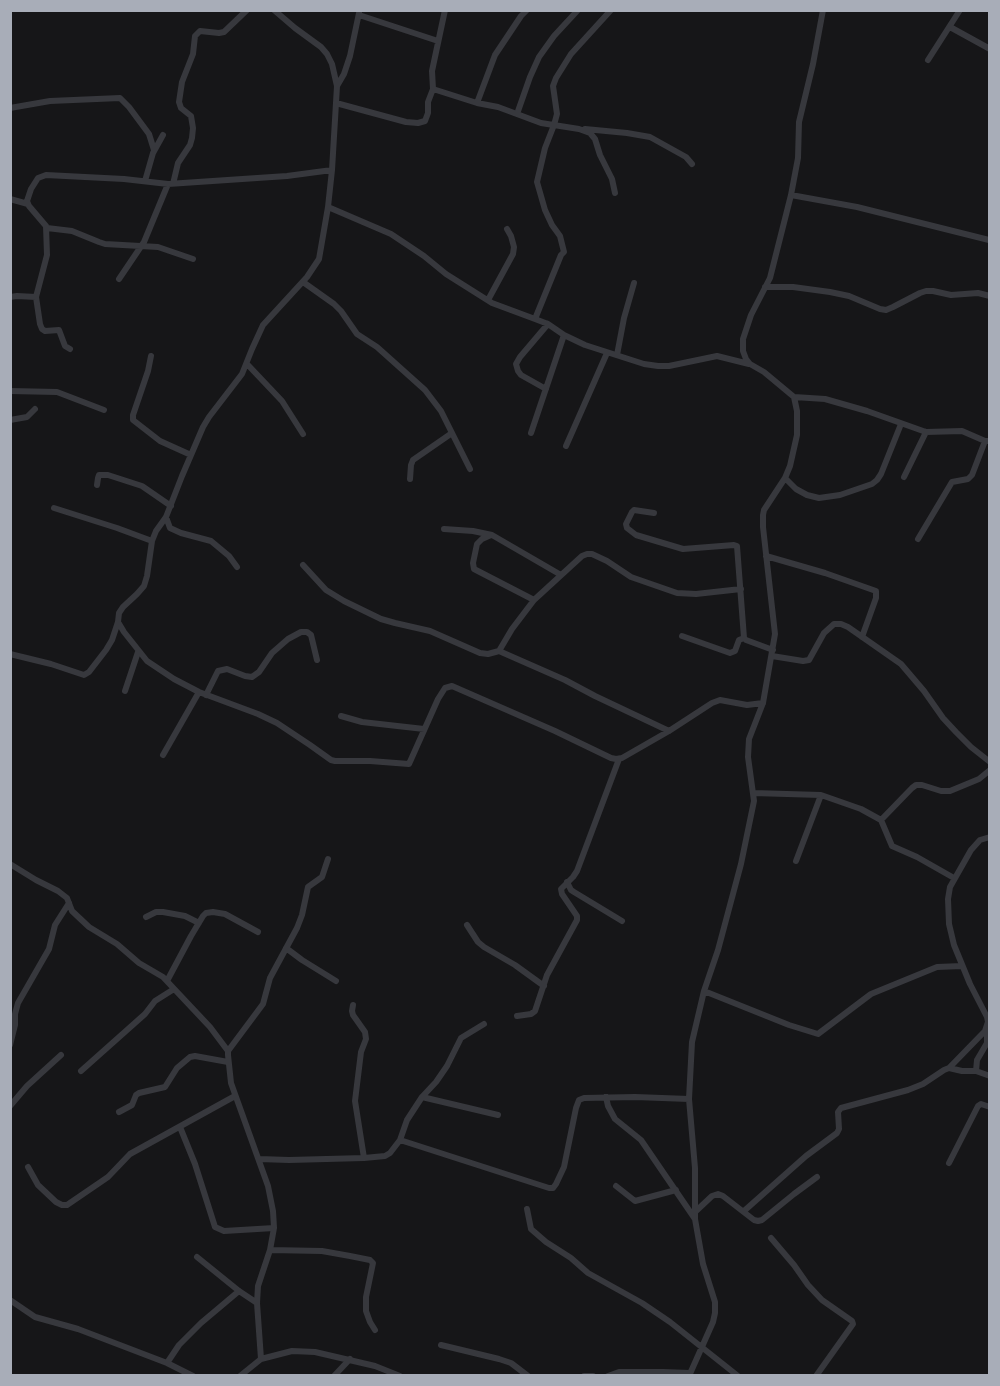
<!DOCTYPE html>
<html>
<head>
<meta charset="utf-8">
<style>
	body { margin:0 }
	#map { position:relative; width:1000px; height:1386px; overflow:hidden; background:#161618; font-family:"Sofia Sans Condensed",sans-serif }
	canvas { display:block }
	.frame { position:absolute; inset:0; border:12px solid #a8adb8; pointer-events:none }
</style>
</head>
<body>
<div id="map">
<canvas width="1000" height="1386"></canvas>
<div class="frame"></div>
</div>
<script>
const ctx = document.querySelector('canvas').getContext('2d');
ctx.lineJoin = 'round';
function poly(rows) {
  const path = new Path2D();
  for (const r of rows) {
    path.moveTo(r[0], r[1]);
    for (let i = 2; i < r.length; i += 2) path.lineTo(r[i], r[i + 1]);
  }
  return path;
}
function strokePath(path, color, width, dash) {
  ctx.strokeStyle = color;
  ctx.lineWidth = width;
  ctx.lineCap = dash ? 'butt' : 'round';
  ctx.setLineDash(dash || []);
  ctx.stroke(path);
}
const street = poly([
	[274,10,295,28,321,47,327,54,332,64,337,86,332,170,328,207,319,259,307,277,263,325,252,349,242,374,209,417,203,427,182,476,166,517,156,531,152,541,147,576,144,586,137,594,123,607,119,613,118,622,124,632,147,661,174,679,199,692,258,714,277,723,310,745,331,760,335,761,370,761,409,764,438,699,445,688,452,686,555,731,611,758,616,759,622,758,669,731,712,703,720,700,747,705,763,703],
	[359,15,438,41],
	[950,27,990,49],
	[928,60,960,10],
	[337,86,344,74,350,56,359,13],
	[433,89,477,103,498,107,541,123,579,129,590,133,595,139,600,155,612,179,615,193],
	[336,103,406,122,418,123,425,121,428,113,428,102,433,89,432,71,445,10],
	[477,103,495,55,521,16,527,10],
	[10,108,50,101,120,98,129,107,149,134,154,150],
	[517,114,530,77,539,57,554,36,578,10],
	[585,129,627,133,650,137,686,157,692,164],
	[145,181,153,153,163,135],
	[173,184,178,163,190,145,192,138,193,128,191,116,181,108,179,102,182,82,193,54,195,36,200,31,219,33,224,32,247,10],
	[791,195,857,207,989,240],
	[10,199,28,204],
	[328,207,391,234,424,256,446,274,492,303,535,319,548,324,564,335,585,345,644,364,658,366,669,366,717,356,749,364],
	[47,228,72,231,99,242,105,244,158,247,193,259],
	[119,279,144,242,168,184],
	[303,282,334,304,341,311,357,334,377,347,425,390,441,411,470,469],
	[765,287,793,287,830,292,849,296,880,309,886,310,893,307,920,293,926,291,933,291,951,295,978,293,990,296],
	[10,297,17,296,36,297],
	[488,300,513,254,514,247,511,236,507,229],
	[535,319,561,255,564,252,560,236,552,225,545,210,537,182,545,148,554,125,557,114,553,86,556,78,571,54,611,10],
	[70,349,65,346,59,330,45,331,42,329,40,324,36,297,47,255,46,226,29,206,27,201,31,189,38,178,46,175,124,179,168,184,287,176,332,170],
	[617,355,624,318,634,283],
	[151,356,148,371,133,415,133,420,160,441,191,455],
	[247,364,282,401,303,434],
	[546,389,521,375,518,371,516,364,520,357,548,324],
	[10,391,57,392,104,410],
	[794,397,825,399,867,411,926,432,962,431,985,441,990,441],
	[10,420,27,417,35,409],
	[531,433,564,335],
	[566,446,607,353],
	[904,477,926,432],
	[785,478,796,489,807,495,819,498,840,495,872,484,877,480,881,474,901,424],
	[410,479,411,465,413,460,452,433],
	[97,485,98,478,99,475,108,475,142,486,171,506],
	[54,508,117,528,152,541],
	[654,513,634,510,632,512,626,524,627,528,636,535,683,549,734,545,737,546,744,638,746,640,773,650],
	[166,517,170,528,181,533,211,541,229,556,237,567],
	[444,529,473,531,492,535,561,575],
	[491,535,482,539,477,544,473,563,474,569,534,600],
	[918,539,952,482,968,479,972,475,985,441],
	[766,556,825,573,876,591,876,598,862,637],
	[303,565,326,590,344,601,381,619,395,623,430,631,480,653,488,654,499,651,565,680,595,696,669,731],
	[682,636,730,653,735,651,739,640,744,638],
	[499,651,512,629,534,600,582,556,587,554,592,554,607,561,631,577,677,593,696,594,741,589],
	[10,654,51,664,84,675,89,672,106,650,112,640,118,622],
	[772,656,803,661,809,660,824,633,834,624,841,624,848,627,901,664,924,691,943,718,956,732,971,747,990,762],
	[125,691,138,652],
	[206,695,218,671,227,669,245,676,252,677,259,672,272,653,288,639,301,632,307,632,311,635,317,660],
	[341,716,362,722,424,729],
	[163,755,199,692],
	[753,793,821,795,861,809,881,820,892,846,917,857,954,878],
	[881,820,912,788,916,785,922,785,941,791,950,791,979,779,990,770],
	[796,861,821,795],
	[10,864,36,880,58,891,67,898,72,911,89,927,117,944,139,963,163,977,210,1027,228,1051],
	[567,882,571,890,574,892,622,921],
	[146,917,156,912,163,912,185,916,199,923],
	[467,925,478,942,484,947,515,965,544,986],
	[286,948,302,960,336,981],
	[167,981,191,936,203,916,206,913,213,912,225,914,258,932],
	[704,991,789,1025,818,1034,871,994,937,967,962,966],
	[353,1005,352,1011,353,1015,365,1032,366,1039,361,1052,355,1101,364,1158],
	[517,1016,531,1014,535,1011,547,975,577,920,577,916,562,894,561,889,573,877,577,871,619,759],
	[10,1045,15,1025,15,1014,18,1003,49,949,55,925,69,903],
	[949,1068,985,1031,988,1022,987,1017,970,984,954,945,949,924,948,899,950,887,971,850,980,840,990,837],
	[81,1071,145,1014,155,1001,174,989],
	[976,1071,977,1060,987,1043,987,1030],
	[422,1097,498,1115],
	[606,1097,608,1106,615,1119,641,1140,695,1219],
	[10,1106,27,1086,61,1055],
	[119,1112,132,1105,136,1095,139,1093,165,1087,177,1068,190,1057,195,1056,228,1062],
	[180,1127,195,1164,215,1227,224,1231,274,1228],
	[400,1140,549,1188,553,1188,556,1184,564,1167,576,1108,579,1100,584,1098,635,1097,689,1099],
	[259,1159,289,1160,364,1158,385,1156,390,1153,400,1140,407,1120,422,1097,436,1082,447,1066,461,1038,484,1024],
	[949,1163,978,1106,981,1104,990,1107],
	[28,1167,38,1185,56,1202,62,1205,67,1205,108,1177,130,1154,235,1096],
	[616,1186,635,1201,676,1190],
	[527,1209,531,1229,546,1242,571,1258,588,1273,642,1303,670,1322,738,1376],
	[744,1211,806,1156,837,1133,839,1129,838,1112,841,1108,908,1090,923,1084,944,1070,949,1068,962,1071,976,1071,990,1076],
	[695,1212,712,1196,718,1194,723,1196,754,1220,758,1221,762,1220,794,1194,817,1177],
	[771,1238,794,1265,808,1285,822,1300,852,1321,853,1324,816,1376],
	[270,1250,322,1251,350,1256,370,1260,373,1263,366,1297,366,1311,370,1322,375,1330],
	[197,1257,239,1291,257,1303],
	[10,1300,35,1317,78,1329,167,1363,193,1376],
	[441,1345,499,1359,511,1363,528,1376],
	[261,1359,257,1303,258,1286,270,1250,274,1228,273,1211,268,1186,231,1083,228,1055,228,1051,263,1004,270,978,297,928,302,915,308,887,322,877,328,859],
	[167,1363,179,1345,201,1323,239,1291],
	[240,1376,261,1359,292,1351,315,1352,375,1366,400,1376],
	[334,1376,350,1359],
	[584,1376,593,1376],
	[608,1376,619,1372,663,1372,690,1373],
	[689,1376,713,1322,715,1313,715,1302,703,1264,695,1219,695,1168,689,1099,692,1042,704,991,718,950,741,864,754,801,748,757,749,739,763,703,775,634,763,527,763,515,764,510,785,478,790,466,797,435,797,411,794,397,764,372,750,364,746,359,743,351,743,339,751,315,770,278,791,195,798,158,799,122,813,64,823,10]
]);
strokePath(street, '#37383d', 6);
</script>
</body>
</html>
